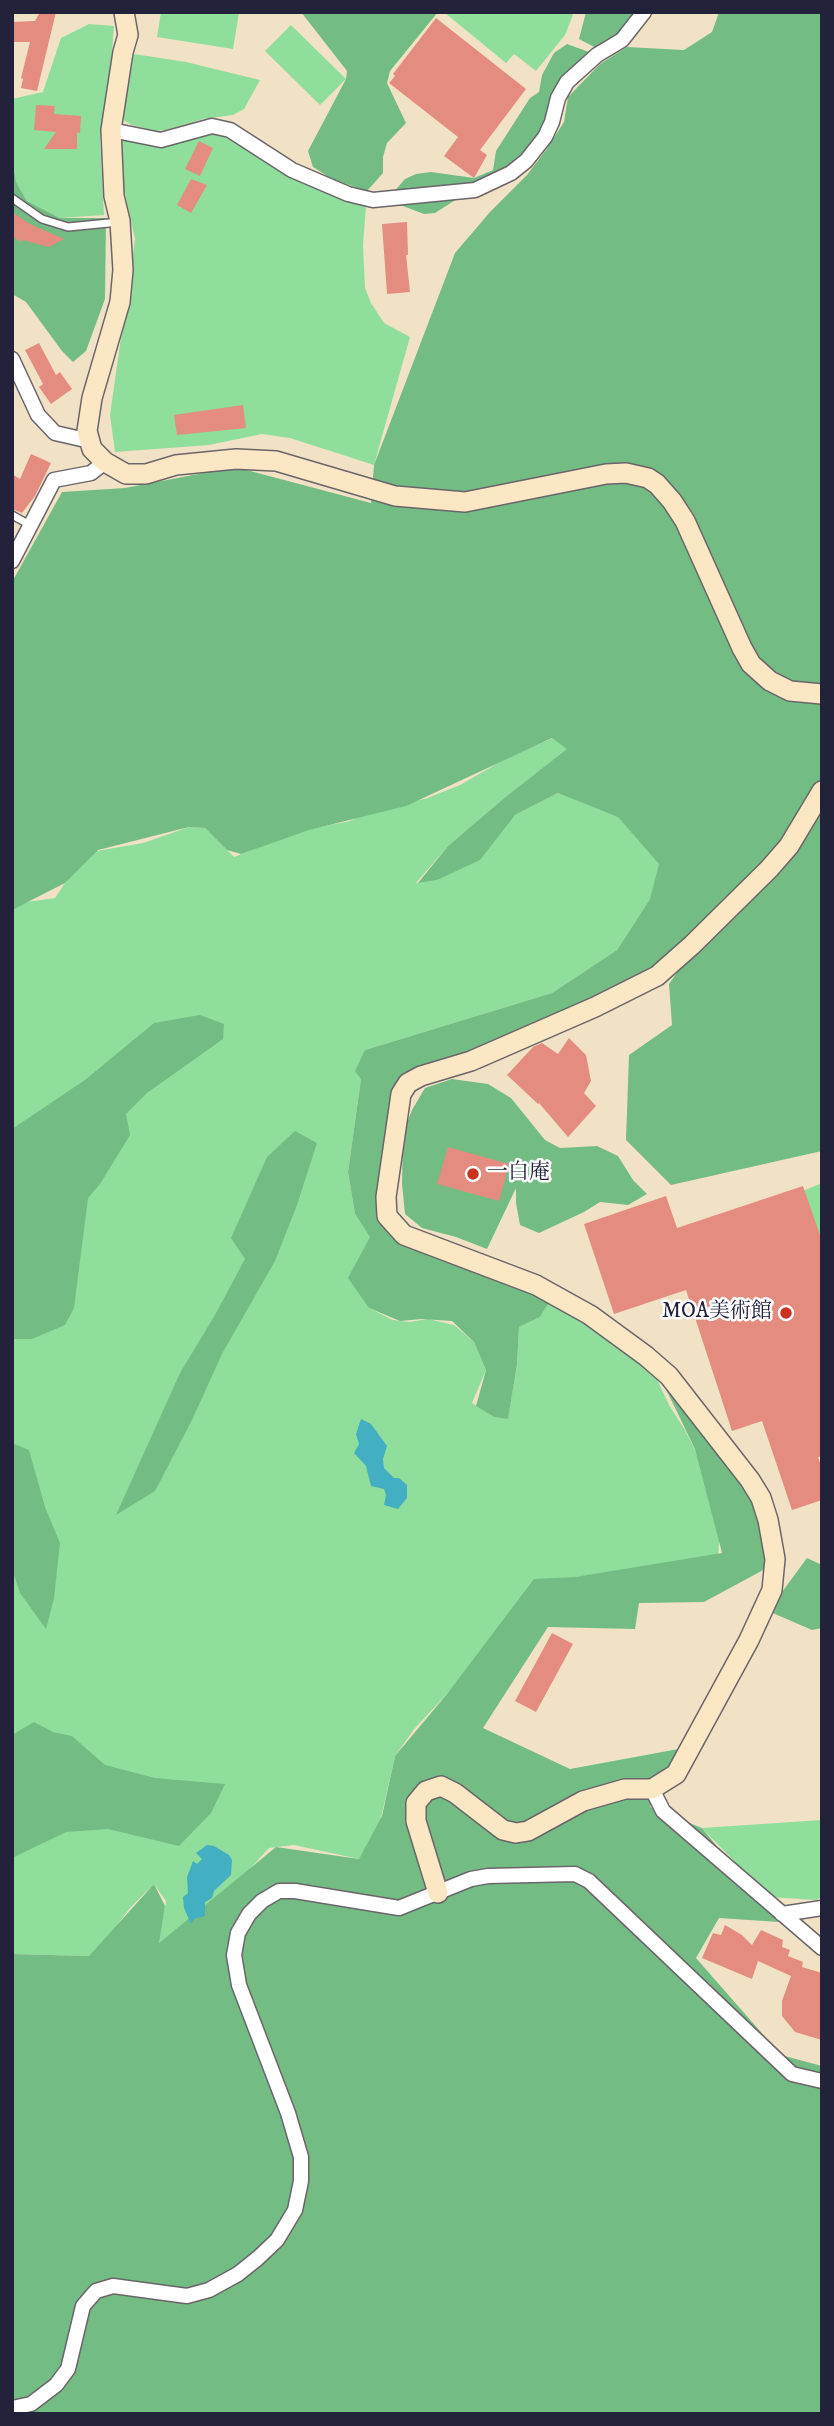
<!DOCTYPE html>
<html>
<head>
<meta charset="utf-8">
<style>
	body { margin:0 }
	#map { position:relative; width:834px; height:2426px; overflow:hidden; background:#f2e2c5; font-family:"IM FELL DW Pica",serif }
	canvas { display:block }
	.frame { position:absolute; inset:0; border:14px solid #22223b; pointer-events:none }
</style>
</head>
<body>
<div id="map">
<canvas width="834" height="2426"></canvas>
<div class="frame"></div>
</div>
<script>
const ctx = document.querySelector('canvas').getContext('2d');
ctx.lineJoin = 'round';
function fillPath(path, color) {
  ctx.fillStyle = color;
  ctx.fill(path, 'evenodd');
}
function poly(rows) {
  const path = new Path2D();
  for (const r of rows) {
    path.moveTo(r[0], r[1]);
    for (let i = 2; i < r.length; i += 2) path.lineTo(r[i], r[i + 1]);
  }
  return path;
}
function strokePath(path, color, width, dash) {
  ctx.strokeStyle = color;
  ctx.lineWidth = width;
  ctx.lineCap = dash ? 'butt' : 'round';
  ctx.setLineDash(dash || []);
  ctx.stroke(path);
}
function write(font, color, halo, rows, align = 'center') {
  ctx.font = font + ' "IM FELL DW Pica","Noto Serif JP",serif';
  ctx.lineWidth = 5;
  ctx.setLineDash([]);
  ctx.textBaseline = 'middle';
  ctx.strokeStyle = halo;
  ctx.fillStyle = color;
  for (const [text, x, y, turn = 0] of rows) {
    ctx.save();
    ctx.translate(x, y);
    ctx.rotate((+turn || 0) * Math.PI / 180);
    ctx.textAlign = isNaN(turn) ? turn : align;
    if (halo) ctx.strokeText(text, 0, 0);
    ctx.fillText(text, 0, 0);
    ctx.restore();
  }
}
const green = poly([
	[161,12,239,13,233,49,157,37],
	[574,12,565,35,536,71,514,54,506,63,445,13],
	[89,24,114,26,111,65,100,140,104,215,60,218,27,201,16,182,12,157,12,99,43,92,61,38],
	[291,25,346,79,320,105,265,51],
	[134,54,186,62,260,80,244,109,233,115,203,119,167,130,155,131,132,125,122,119],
	[111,130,188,138,219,134,269,162,363,201,366,206,363,245,365,288,371,303,384,323,410,337,374,465,290,438,262,434,209,445,115,452,110,415,135,239],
	[553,738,568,749,503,799,448,846,416,883,437,880,515,815,558,793,621,812,659,864,652,896,617,950,552,993,365,1050,348,1172,355,1214,370,1236,369,1308,393,1320,409,1322,428,1319,454,1325,474,1342,486,1370,472,1403,494,1417,508,1418,517,1365,519,1327,540,1317,552,1298,646,1356,669,1405,685,1430,722,1503,718,1557,540,1582,447,1694,415,1728,395,1756,378,1831,359,1859,294,1845,269,1848,247,1872,158,1944,166,1901,154,1884,130,1908,105,1941,89,1956,12,1954,12,904,55,898,85,853,143,843,189,827,205,828,234,857,296,832,350,821,386,805,425,799,460,785,507,758],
	[822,1183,822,1250,800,1192],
	[822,1820,822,1896,817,1900,769,1897,702,1828]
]);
const forest = poly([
	[301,12,438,12,390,71,387,83,406,123,387,143,383,157,383,173,367,191,332,179,313,167,308,151,346,79,347,71],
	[586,12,636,12,623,32,600,50,579,39],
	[719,12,822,12,822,1151,671,1185,626,1140,629,1055,672,1025,669,984,715,918,656,969,595,998,464,1053,395,1089,376,1208,398,1242,552,1298,540,1317,519,1327,517,1365,508,1419,494,1417,476,1406,486,1370,474,1342,452,1321,422,1319,400,1321,369,1308,348,1278,370,1237,355,1214,348,1172,361,1079,355,1071,365,1050,552,993,617,950,650,899,659,864,618,817,558,793,515,815,480,860,437,880,418,883,448,846,503,799,567,749,552,738,406,806,309,830,241,854,227,850,205,828,189,827,98,850,65,883,12,910,12,582,62,492,125,488,235,467,371,503,374,465,455,253,490,212,527,175,546,150,564,122,568,97,600,64,627,47,684,50,712,32],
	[567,44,589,52,587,58,555,95,535,142,523,157,435,213,424,214,395,203,391,195,405,179,416,174,431,172,474,178,493,170,496,151,530,98,539,92,542,75,554,53],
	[12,157,16,182,27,201,60,218,106,218,105,299,86,351,73,362,62,351,26,302,12,294],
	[200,1015,224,1024,223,1039,147,1093,126,1114,130,1135,100,1184,88,1198,74,1308,65,1325,32,1339,12,1339,12,1129,85,1080,154,1023],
	[452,1079,488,1084,511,1098,545,1140,560,1148,597,1146,618,1156,633,1180,647,1194,628,1205,600,1202,584,1212,539,1233,520,1225,516,1203,516,1188,487,1249,456,1237,422,1228,405,1214,402,1184,403,1133,412,1110,425,1088],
	[295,1131,317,1143,297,1205,275,1261,222,1354,192,1420,155,1491,116,1515,180,1373,215,1315,245,1259,231,1238,267,1157],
	[663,1383,750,1480,767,1568,704,1602,639,1603,635,1629,548,1627,483,1728,570,1769,684,1748,650,1807,702,1828,779,1922,719,1918,696,1958,781,2055,822,2066,822,2414,12,2414,12,1954,89,1956,154,1884,165,1906,159,1943,276,1847,359,1859,382,1816,395,1756,447,1694,534,1579,575,1577,722,1553,695,1449],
	[12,1443,29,1450,45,1507,60,1543,54,1598,46,1629,20,1593,12,1569],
	[807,1558,822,1565,822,1628,812,1630,768,1611],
	[34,1722,53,1732,72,1736,105,1765,155,1778,225,1784,211,1813,179,1846,108,1829,66,1832,12,1858,12,1735]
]);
const water = poly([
	[361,1419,371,1424,387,1446,383,1459,384,1468,394,1478,399,1478,407,1485,407,1498,398,1509,384,1505,386,1495,384,1489,371,1486,366,1466,354,1453,359,1444,356,1434],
	[207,1845,214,1846,229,1855,232,1860,231,1875,214,1891,212,1898,205,1902,205,1916,194,1919,191,1924,184,1908,183,1897,188,1893,187,1877,193,1861,197,1864,202,1859,196,1853]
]);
const building = poly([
	[40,12,56,12,37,91,21,88,23,79,21,78,30,42,12,42,12,22,35,21],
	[436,18,526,89,480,150,487,155,474,178,444,156,458,137,389,83,395,76,393,74],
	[36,105,55,106,54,114,81,116,80,133,77,132,77,149,44,149,56,132,34,130],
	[199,141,213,148,200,176,185,169],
	[191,179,207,185,191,213,177,205],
	[12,212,30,224,64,239,49,247,22,240,21,242,12,236],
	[407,222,408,255,406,255,410,292,387,294,382,224],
	[39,343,56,375,60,372,72,389,51,404,39,387,43,384,25,350],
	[243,405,246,428,177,435,174,415],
	[31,454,51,463,35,496,22,513,12,509,12,474,20,479],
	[569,1038,586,1055,591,1081,584,1093,596,1106,568,1137,539,1103,538,1104,507,1075,533,1047,542,1043,558,1054],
	[448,1147,509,1164,499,1201,437,1184],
	[803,1186,822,1241,822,1456,818,1457,822,1468,822,1500,792,1510,762,1421,732,1431,686,1290,614,1314,584,1224,666,1196,677,1228],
	[552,1633,573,1644,536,1712,515,1701],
	[725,1925,742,1935,752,1945,761,1930,783,1940,782,1947,790,1950,788,1956,803,1962,802,1967,822,1973,822,2040,795,2032,782,2016,782,2001,791,1976,758,1961,752,1979,702,1958,713,1933,721,1935]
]);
const lane = poly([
	[12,198,42,219,68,227,119,222],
	[12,515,30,525]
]);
const street = poly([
	[111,130,161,140,212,126,230,130,292,170,348,194,373,200,475,190,511,173,526,161,545,137,552,122,558,98,567,82,597,55,622,40,644,12],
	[12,359,38,415,55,433,90,441],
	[12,561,54,480,91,473,105,462],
	[652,1789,663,1811,822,1948],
	[782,1914,822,1908],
	[12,2408,31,2404,56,2385,68,2369,83,2306,96,2291,113,2286,187,2296,209,2290,238,2274,258,2258,277,2240,295,2210,301,2181,301,2157,288,2113,239,1985,234,1955,238,1933,249,1914,262,1901,279,1891,295,1891,399,1908,471,1879,488,1876,575,1874,589,1881,792,2074,822,2081]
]);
const secondary = poly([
	[124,12,128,35,123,52,111,130,114,196,120,221,123,270,120,302,92,398,87,431,92,449,105,462,126,474,146,474,176,465,236,459,276,461,395,496,465,502,606,474,626,473,648,478,657,484,672,501,685,521,742,648,751,664,770,681,790,691,822,694],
	[438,1893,416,1821,416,1803,426,1791,441,1786,455,1793,503,1830,516,1833,528,1831,583,1801,625,1789,652,1789,676,1774,749,1640,772,1590,775,1559,768,1520,761,1498,750,1480,669,1376,646,1356,590,1315,536,1285,404,1235,387,1216,386,1197,401,1094,408,1083,421,1076,471,1061,595,1007,657,976,692,945,769,869,789,846,822,791]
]);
const markers = [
	[473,1174,7,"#c8321e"],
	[786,1313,7,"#c8321e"]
];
const poiNames = [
	["一白庵",487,1174],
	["MOA美術館",772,1313,"right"]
];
fillPath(green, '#8fde9c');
fillPath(forest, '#73bd84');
fillPath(water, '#43afc2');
fillPath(building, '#e48c7f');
strokePath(lane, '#6b656b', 10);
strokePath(street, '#6b656b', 17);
strokePath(secondary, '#6b656b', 22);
strokePath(lane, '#fff', 7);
strokePath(street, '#fff', 14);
strokePath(secondary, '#fbe7c3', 19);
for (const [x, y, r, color] of markers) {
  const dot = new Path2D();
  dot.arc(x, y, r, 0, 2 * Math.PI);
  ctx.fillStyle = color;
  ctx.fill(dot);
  strokePath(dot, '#fff', 2.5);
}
write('21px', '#22223b', '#fff', poiNames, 'left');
</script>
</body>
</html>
